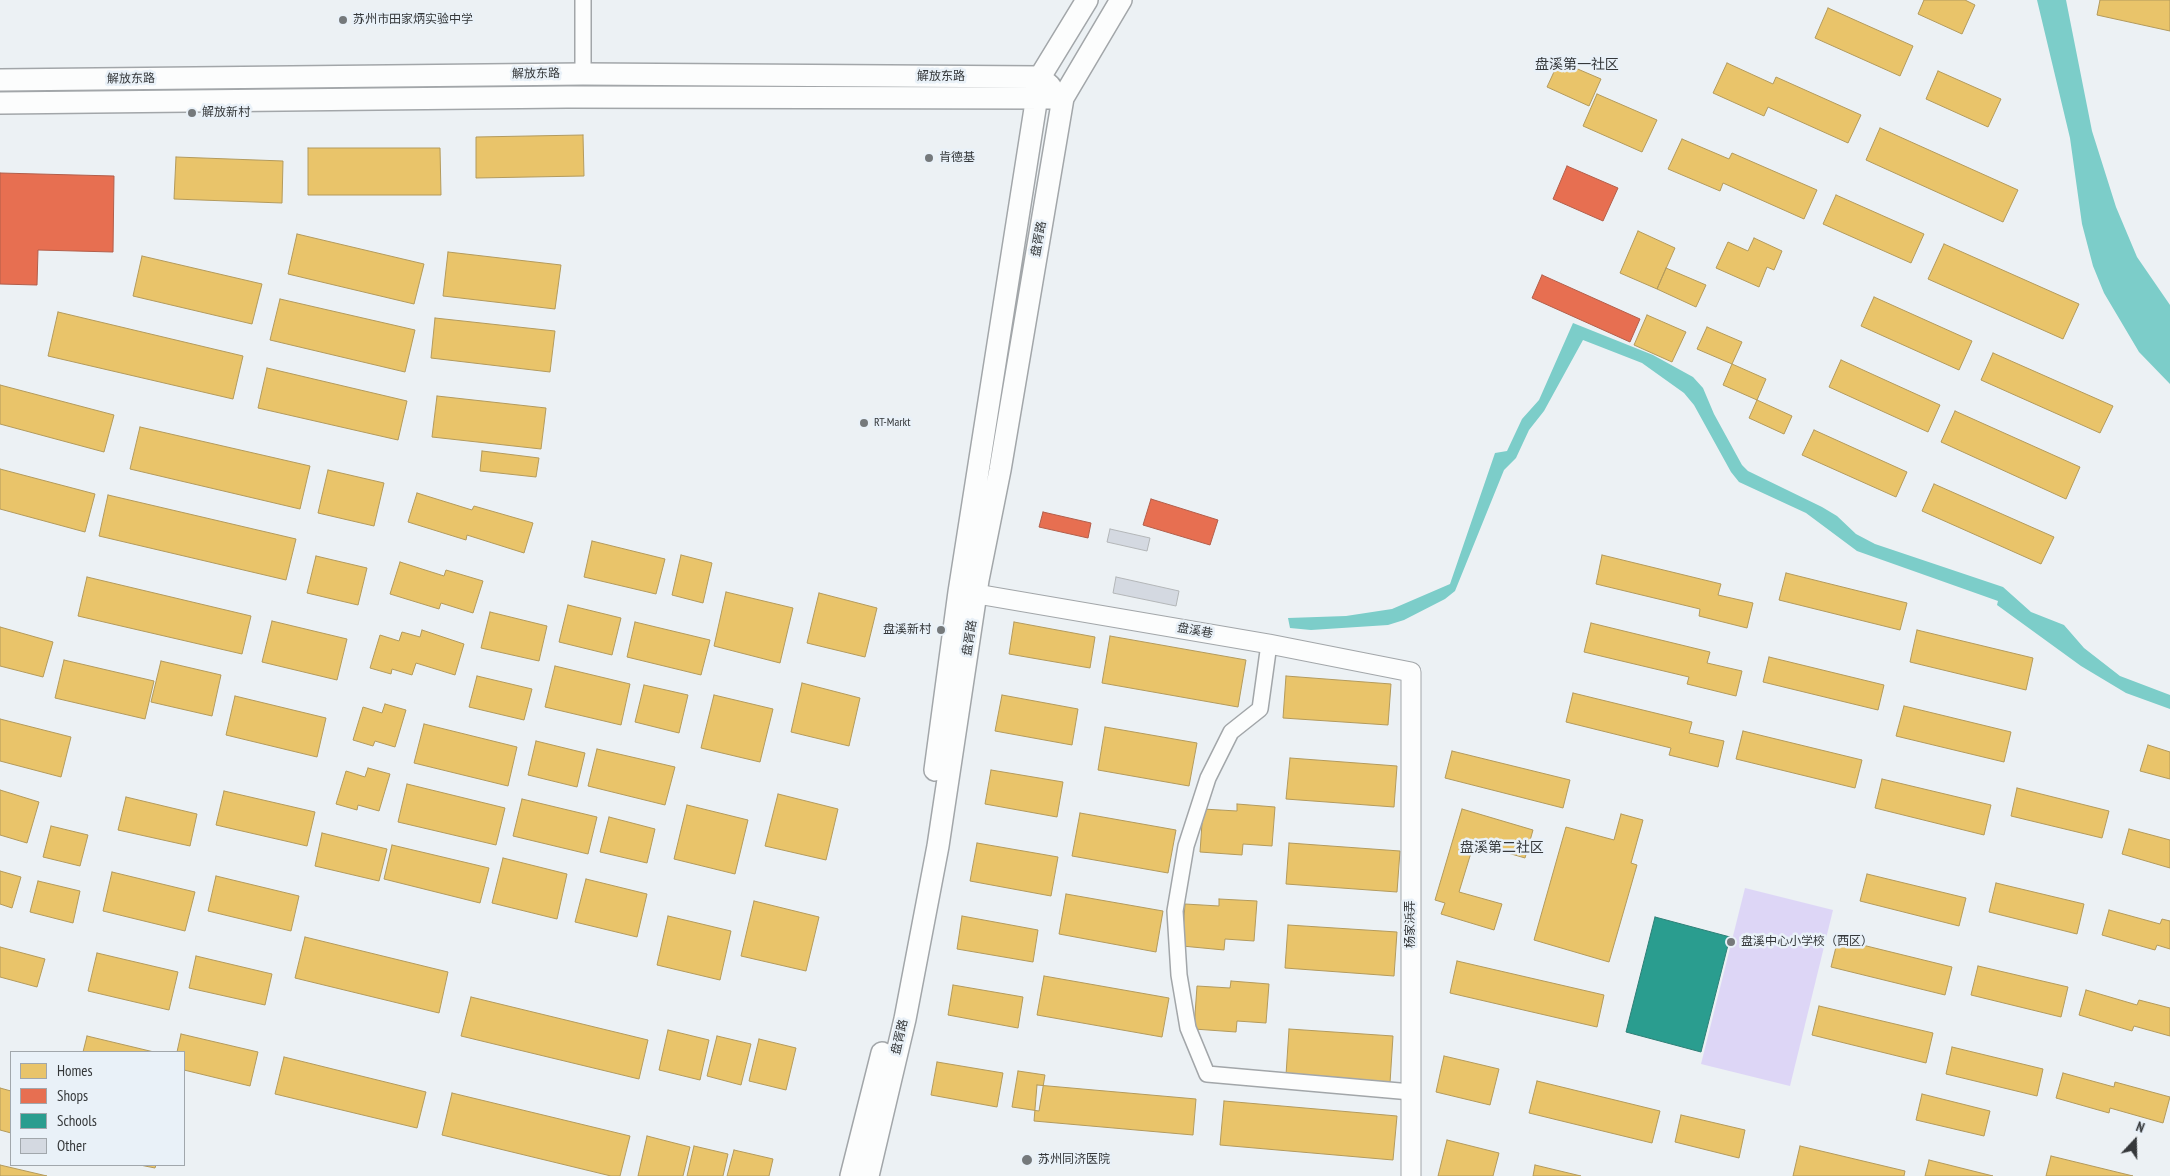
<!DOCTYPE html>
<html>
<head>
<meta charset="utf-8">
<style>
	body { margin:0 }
	#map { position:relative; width:2170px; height:1176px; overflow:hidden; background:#ecf1f4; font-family:"PT Sans Narrow",sans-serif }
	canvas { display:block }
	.legend { position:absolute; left:10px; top:1051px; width:175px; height:115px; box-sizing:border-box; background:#e9f1f8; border:1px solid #a1a7ac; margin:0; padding:6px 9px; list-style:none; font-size:15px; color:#35383a }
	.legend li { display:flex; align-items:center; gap:10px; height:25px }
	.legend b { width:25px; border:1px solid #a1a7ac }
	.north { position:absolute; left:2110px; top:1116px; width:50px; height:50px; -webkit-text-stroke:4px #e9f1f8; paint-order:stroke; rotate:21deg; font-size:14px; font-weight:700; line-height:20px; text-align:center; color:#35383a }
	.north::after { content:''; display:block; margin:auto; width:18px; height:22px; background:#35383a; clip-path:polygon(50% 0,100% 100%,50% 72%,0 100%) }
</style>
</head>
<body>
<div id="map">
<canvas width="2170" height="1176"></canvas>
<ul class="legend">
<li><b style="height:14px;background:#e9c46a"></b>Homes</li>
<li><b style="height:14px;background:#e76f51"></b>Shops</li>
<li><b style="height:14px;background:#2a9d8f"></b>Schools</li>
<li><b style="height:14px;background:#d4d9e1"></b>Other</li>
</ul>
<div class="north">N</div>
</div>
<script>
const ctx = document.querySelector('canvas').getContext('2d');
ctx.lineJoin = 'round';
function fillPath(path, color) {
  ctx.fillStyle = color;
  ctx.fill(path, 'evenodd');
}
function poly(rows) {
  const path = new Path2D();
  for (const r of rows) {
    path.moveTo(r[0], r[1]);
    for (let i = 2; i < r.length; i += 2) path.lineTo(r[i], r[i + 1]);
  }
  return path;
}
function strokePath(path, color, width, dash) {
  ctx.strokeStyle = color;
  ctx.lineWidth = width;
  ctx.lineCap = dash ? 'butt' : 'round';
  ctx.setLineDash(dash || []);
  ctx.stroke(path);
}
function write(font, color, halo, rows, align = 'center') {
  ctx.font = font + ' "PT Sans Narrow","Noto Sans SC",sans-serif';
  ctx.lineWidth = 5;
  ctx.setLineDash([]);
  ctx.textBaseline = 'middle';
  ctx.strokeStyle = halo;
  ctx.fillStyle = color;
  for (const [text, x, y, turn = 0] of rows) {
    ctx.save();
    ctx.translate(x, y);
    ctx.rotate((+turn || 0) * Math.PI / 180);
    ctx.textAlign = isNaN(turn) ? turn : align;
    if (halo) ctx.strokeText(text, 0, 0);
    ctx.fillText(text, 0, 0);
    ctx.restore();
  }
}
const green = poly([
	[1745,888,1833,910,1790,1086,1701,1064]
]);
const water = poly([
	[2037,0,2066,0,2092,131,2116,207,2137,257,2170,305,2170,384,2139,352,2104,293,2093,266,2082,224,2070,138],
	[1573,323,1653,355,1693,377,1703,388,1714,414,1742,465,1748,471,1822,507,1837,516,1856,534,1875,544,2003,587,2031,612,2064,625,2084,648,2120,676,2170,695,2170,709,2126,693,2081,666,1997,605,1998,601,1857,551,1806,513,1739,482,1731,472,1694,405,1684,393,1642,363,1583,340,1544,411,1529,430,1516,458,1504,470,1455,591,1445,599,1404,620,1388,625,1311,630,1290,628,1288,618,1346,616,1392,609,1450,584,1495,453,1507,451,1522,419,1539,400]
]);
const homes = poly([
	[1924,0,1965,0,1975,5,1962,34,1918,14,1924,0],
	[2100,0,2170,0,2170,31,2097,15,2100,0],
	[1828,8,1913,46,1900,76,1815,38,1828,8],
	[1559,61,1601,79,1589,106,1547,87,1559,61],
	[1727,63,1773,84,1776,77,1861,115,1848,143,1768,107,1764,116,1713,93,1727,63],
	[1938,71,2001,99,1988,127,1926,99,1938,71],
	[1597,94,1657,120,1642,152,1583,126,1597,94],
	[1880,128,2018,190,2003,222,1866,160,1880,128],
	[583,135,584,176,476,178,476,137,583,135],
	[1682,139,1729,159,1732,153,1817,190,1804,219,1723,183,1720,191,1668,169,1682,139],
	[308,148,440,148,441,195,308,195,308,148],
	[176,157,283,161,282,203,174,199,176,157],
	[1836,195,1924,234,1911,263,1823,224,1836,195],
	[1638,231,1675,248,1657,289,1620,273,1638,231],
	[297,234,424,264,414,304,288,274,297,234],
	[1754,238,1782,251,1774,270,1767,267,1759,287,1716,268,1728,242,1748,251,1754,238],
	[1944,244,2079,304,2063,339,1928,279,1944,244],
	[448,252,561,265,555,309,443,296,448,252],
	[142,256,262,284,252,324,133,296,142,256],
	[1666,268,1706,285,1696,307,1657,289,1666,268],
	[1874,297,1972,341,1959,370,1861,326,1874,297],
	[280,299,415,330,405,372,270,340,280,299],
	[58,312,243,356,233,399,48,356,58,312],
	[1647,315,1686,332,1672,362,1634,345,1647,315],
	[435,318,555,331,550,372,431,358,435,318],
	[1707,327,1742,342,1732,364,1697,349,1707,327],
	[1993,353,2113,406,2100,433,1981,380,1993,353],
	[1841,360,1940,405,1928,432,1829,387,1841,360],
	[1732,364,1766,379,1757,400,1723,385,1732,364],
	[267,368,407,401,398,440,258,408,267,368],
	[0,385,114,415,104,452,0,424,0,385],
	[437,396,546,408,541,449,432,437,437,396],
	[1757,400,1792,416,1784,434,1749,418,1757,400],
	[1955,411,2080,467,2066,499,1941,442,1955,411],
	[140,427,310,466,300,509,130,469,140,427],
	[1814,430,1907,472,1896,497,1802,455,1814,430],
	[482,451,539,458,536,477,480,471,482,451],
	[0,469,95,494,85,532,0,509,0,469],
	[328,470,384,483,374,526,318,513,328,470],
	[1934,484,2054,537,2041,564,1922,511,1934,484],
	[417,493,472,510,474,506,533,523,524,553,467,535,466,540,408,522,417,493],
	[108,495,296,539,286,580,99,536,108,495],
	[592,541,665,559,656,594,584,577,592,541],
	[681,555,712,563,703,603,672,595,681,555],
	[1602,555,1721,584,1718,595,1753,603,1747,628,1699,616,1700,609,1596,584,1602,555],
	[316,556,367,568,358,605,307,593,316,556],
	[400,562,444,576,446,570,483,581,473,613,441,603,439,609,390,594,400,562],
	[1786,573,1907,603,1900,630,1779,600,1786,573],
	[87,577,251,616,242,654,78,616,87,577],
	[726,592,793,608,780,663,714,646,726,592],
	[819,593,877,608,865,657,807,643,819,593],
	[568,605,621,618,612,655,559,642,568,605],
	[490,612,547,626,539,661,481,648,490,612],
	[272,621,347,639,337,680,262,662,272,621],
	[635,622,710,640,701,675,627,657,635,622],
	[1014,622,1095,637,1090,668,1009,654,1014,622],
	[1591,623,1710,652,1707,663,1742,671,1736,696,1687,684,1689,677,1584,652,1591,623],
	[0,627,53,642,43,677,0,666,0,627],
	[422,630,464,644,455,675,416,663,412,675,392,669,391,674,370,668,380,635,399,641,402,632,420,637,422,630],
	[1917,630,2033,658,2026,690,1910,662,1917,630],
	[1110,636,1246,660,1238,707,1102,683,1110,636],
	[1769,657,1884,685,1878,710,1763,682,1769,657],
	[64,660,154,681,145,719,55,698,64,660],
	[161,661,221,675,212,716,151,702,161,661],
	[555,666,630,684,621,725,545,707,555,666],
	[477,676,532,689,524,720,469,707,477,676],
	[1286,676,1391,684,1388,725,1283,718,1286,676],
	[802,683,860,698,849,746,791,732,802,683],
	[644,685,688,695,679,733,635,722,644,685],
	[1573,693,1692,722,1689,733,1724,741,1718,767,1669,755,1671,748,1566,722,1573,693],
	[714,695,773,709,760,762,701,748,714,695],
	[1002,695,1078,709,1072,745,995,731,1002,695],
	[235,696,326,718,317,757,226,735,235,696],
	[385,704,406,710,395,747,375,741,373,746,353,740,363,707,382,713,385,704],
	[1904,706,2011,732,2004,762,1896,736,1904,706],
	[0,719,71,737,61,777,0,761,0,719],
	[424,724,517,747,508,786,414,763,424,724],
	[1105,727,1197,743,1189,786,1098,770,1105,727],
	[1743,731,1862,760,1855,788,1736,759,1743,731],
	[536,741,585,753,577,787,528,775,536,741],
	[2148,745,2170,752,2170,779,2140,771,2148,745],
	[597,749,675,767,665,805,588,786,597,749],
	[1452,751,1570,780,1563,808,1445,778,1452,751],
	[1290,758,1397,766,1394,807,1286,799,1290,758],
	[368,768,390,774,379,811,358,805,357,810,336,804,346,771,365,777,368,768],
	[991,770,1063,782,1057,817,985,804,991,770],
	[1882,779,1991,805,1984,835,1875,808,1882,779],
	[407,784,505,808,496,845,398,822,407,784],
	[2017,788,2109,811,2102,838,2011,816,2017,788],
	[0,790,39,802,27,843,0,835,0,790],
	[224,791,315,812,307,846,216,825,224,791],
	[778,794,838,809,826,860,765,846,778,794],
	[126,797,197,814,190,846,118,830,126,797],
	[522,799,597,817,588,854,513,836,522,799],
	[1237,804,1275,807,1272,846,1243,844,1242,855,1200,852,1203,809,1237,811,1237,804],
	[687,805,748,820,735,874,674,859,687,805],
	[1462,809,1533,830,1525,858,1474,843,1459,892,1502,904,1494,930,1441,914,1445,903,1435,900,1462,809],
	[1080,813,1176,830,1168,873,1072,856,1080,813],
	[1621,814,1643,820,1631,863,1637,865,1609,962,1534,940,1566,827,1614,840,1621,814],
	[609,817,655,829,647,863,600,852,609,817],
	[51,826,88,835,80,866,43,857,51,826],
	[2129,829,2170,840,2170,868,2122,854,2129,829],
	[322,833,387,849,379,881,315,866,322,833],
	[977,843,1058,857,1051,896,970,881,977,843],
	[1289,843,1400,851,1397,892,1286,884,1289,843],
	[392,845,489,868,480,903,384,879,392,845],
	[503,858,567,874,557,919,492,903,503,858],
	[0,871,21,877,12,908,0,904,0,871],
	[112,872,195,892,185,931,103,911,112,872],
	[1867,874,1966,898,1959,926,1860,901,1867,874],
	[216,876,299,896,291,931,208,911,216,876],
	[586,879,647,894,637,937,575,922,586,879],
	[38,881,80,891,73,923,30,912,38,881],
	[1996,883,2084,904,2077,934,1989,912,1996,883],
	[1066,894,1163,911,1156,952,1059,934,1066,894],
	[1219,899,1257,901,1254,941,1225,939,1224,950,1182,946,1185,904,1219,906,1219,899],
	[754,901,819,917,806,971,741,956,754,901],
	[2109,910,2160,924,2162,919,2170,921,2170,949,2157,945,2155,950,2102,935,2109,910],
	[668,916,731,931,720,980,657,965,668,916],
	[962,916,1038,930,1033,962,957,949,962,916],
	[1288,925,1397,932,1394,976,1285,968,1288,925],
	[305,937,448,972,439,1013,295,978,305,937],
	[1838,939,1952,967,1945,995,1831,967,1838,939],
	[0,947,45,959,37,987,0,977,0,947],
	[97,953,178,972,169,1010,88,991,97,953],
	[196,956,272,974,265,1005,189,988,196,956],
	[1457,961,1604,995,1597,1027,1450,993,1457,961],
	[1978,966,2068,987,2061,1017,1971,995,1978,966],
	[1044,976,1169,998,1162,1037,1037,1015,1044,976],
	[1231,981,1269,984,1266,1023,1237,1021,1236,1032,1194,1029,1197,986,1230,988,1231,981],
	[953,985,1023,997,1018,1028,948,1015,953,985],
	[2086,990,2137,1005,2139,1000,2170,1008,2170,1036,2134,1026,2132,1031,2079,1015,2086,990],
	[471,997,648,1040,639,1079,461,1036,471,997],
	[1819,1006,1933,1033,1926,1063,1812,1035,1819,1006],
	[1289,1029,1393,1036,1390,1083,1286,1075,1289,1029],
	[668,1030,709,1040,700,1080,659,1070,668,1030],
	[181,1034,258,1052,250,1086,184,1070,184,1052,177,1052,181,1034],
	[87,1036,154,1052,83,1052,87,1036],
	[717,1036,751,1044,741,1085,707,1076,717,1036],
	[759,1039,796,1048,786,1090,749,1081,759,1039],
	[1952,1047,2043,1069,2037,1096,1946,1074,1952,1047],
	[1444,1056,1499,1069,1490,1105,1436,1092,1444,1056],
	[284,1057,426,1092,417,1128,275,1094,284,1057],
	[937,1062,1003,1073,997,1107,931,1095,937,1062],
	[1018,1071,1045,1075,1039,1111,1012,1107,1018,1071],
	[2063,1073,2114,1087,2115,1082,2170,1097,2163,1123,2110,1108,2109,1113,2056,1098,2063,1073],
	[1537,1081,1660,1111,1652,1143,1529,1113,1537,1081],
	[1037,1085,1196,1099,1193,1135,1034,1121,1037,1085],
	[0,1088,11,1091,11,1133,0,1130,0,1088],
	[452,1093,630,1136,620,1176,611,1176,442,1135,452,1093],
	[1922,1094,1990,1111,1984,1136,1916,1120,1922,1094],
	[1224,1101,1397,1116,1393,1160,1220,1145,1224,1101],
	[1681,1115,1745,1130,1739,1158,1675,1142,1681,1115],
	[647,1136,690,1147,683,1176,638,1176,647,1136],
	[1447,1140,1499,1153,1493,1176,1438,1176,1447,1140],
	[694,1146,728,1154,723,1176,687,1176,694,1146],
	[1800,1146,1905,1171,1904,1176,1793,1176,1800,1146],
	[734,1150,773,1159,769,1176,727,1176,734,1150],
	[2051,1156,2133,1176,2046,1176,2051,1156],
	[1929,1160,1993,1176,1925,1176,1929,1160],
	[0,1165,47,1176,0,1176,0,1165],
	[140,1165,156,1165,155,1168,140,1165],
	[1535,1165,1581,1176,1533,1176,1535,1165]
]);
const shops = poly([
	[1567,166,1618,188,1603,221,1553,199,1567,166],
	[0,173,114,176,113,252,38,250,37,285,0,284,0,173],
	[1542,275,1640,319,1630,342,1532,298,1542,275],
	[1151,499,1218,520,1210,545,1143,525,1151,499],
	[1043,512,1091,523,1088,538,1039,527,1043,512]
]);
const schools = poly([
	[1655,917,1730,937,1701,1052,1626,1032,1655,917]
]);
const building = poly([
	[1110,529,1150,538,1147,551,1107,542,1110,529],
	[1116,577,1179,591,1176,606,1113,593,1116,577]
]);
const minor = poly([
	[583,0,583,74],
	[1269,644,1260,709,1231,732,1208,778,1186,846,1175,911,1179,975,1188,1028,1207,1074,1411,1092]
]);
const tertiary = poly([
	[977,594,1269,644,1411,672,1411,1176]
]);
const secondary = poly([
	[0,80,583,74,1040,77,1050,86],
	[0,103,567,97,1051,98],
	[935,770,959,592,1040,77,1087,0],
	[851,1176,882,1053],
	[868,1176,905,1019,938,846,978,580,1000,470,1063,98,1121,0]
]);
const markers = [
	[343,20,5,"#75797b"],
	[192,113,5,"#75797b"],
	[929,158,5,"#75797b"],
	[864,423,5,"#75797b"],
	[941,630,5,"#75797b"],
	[1731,942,5,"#75797b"],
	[1027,1160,6,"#75797b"]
];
const poiNames = [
	["苏州市田家炳实验中学",353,20],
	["解放新村",202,113],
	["肯德基",939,158],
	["RT-Markt",874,423],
	["盘溪新村",931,630,"right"],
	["盘溪中心小学校（西区）",1741,942],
	["苏州同济医院",1038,1160]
];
const streetNames = [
	["解放东路",536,74,-1],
	["解放东路",941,77],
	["解放东路",131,79,-1],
	["盘胥路",1039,239,-80],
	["盘溪巷",1195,631,10],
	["盘胥路",970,638,-81],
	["杨家浜弄",1411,924,-90],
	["盘胥路",900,1037,-77]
];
const neighbourhoodNames = [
	["盘溪第一社区",1577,65],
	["盘溪第二社区",1502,848]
];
fillPath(green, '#ddd6f6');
fillPath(water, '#7ccdc9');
fillPath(homes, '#e9c46a');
strokePath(homes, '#b39a5c', 1);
fillPath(shops, '#e76f51');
strokePath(shops, '#b25e4a', 1);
fillPath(schools, '#2a9d8f');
strokePath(schools, '#2d7f76', 1);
fillPath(building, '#d4d9e1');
strokePath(building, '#b3b6b8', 1);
strokePath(minor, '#a2a6a9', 18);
strokePath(tertiary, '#a2a6a9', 21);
strokePath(secondary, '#a2a6a9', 24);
strokePath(minor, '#fcfdfd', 15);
strokePath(tertiary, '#fcfdfd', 19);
strokePath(secondary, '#fcfdfd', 21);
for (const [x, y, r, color] of markers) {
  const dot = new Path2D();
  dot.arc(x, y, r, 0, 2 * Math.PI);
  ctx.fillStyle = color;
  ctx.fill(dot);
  strokePath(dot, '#e9f1f8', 2);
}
write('12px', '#35383a', '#e9f1f8', poiNames, 'left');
write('12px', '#35383a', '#e9f1f8', streetNames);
write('14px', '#35383a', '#e9f1f8', neighbourhoodNames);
</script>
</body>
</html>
